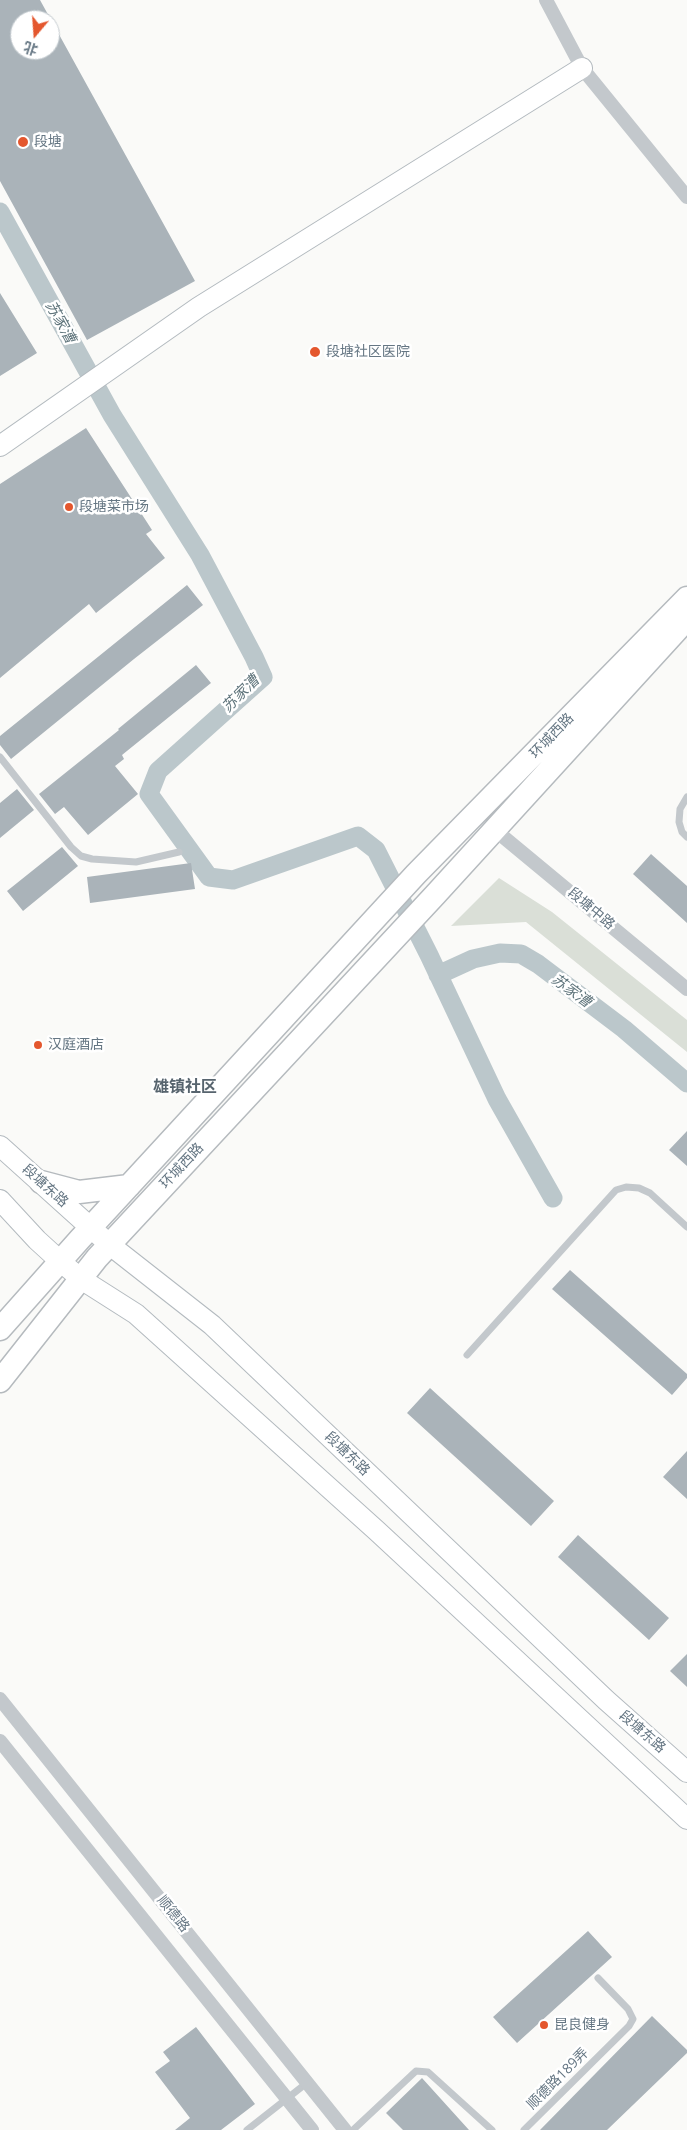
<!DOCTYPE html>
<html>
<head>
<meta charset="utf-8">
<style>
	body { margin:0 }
	#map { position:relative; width:687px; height:2130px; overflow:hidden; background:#fafaf8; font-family:"Open Sans","Noto Sans SC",sans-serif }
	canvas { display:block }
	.north { position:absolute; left:10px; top:10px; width:50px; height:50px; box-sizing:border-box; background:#fff; border:1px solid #c1c8cd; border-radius:50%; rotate:198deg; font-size:14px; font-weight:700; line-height:20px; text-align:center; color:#657683 }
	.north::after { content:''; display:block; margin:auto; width:18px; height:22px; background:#e4572e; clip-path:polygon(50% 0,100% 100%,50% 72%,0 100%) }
</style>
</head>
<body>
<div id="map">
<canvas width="687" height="2130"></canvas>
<div class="north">北</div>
</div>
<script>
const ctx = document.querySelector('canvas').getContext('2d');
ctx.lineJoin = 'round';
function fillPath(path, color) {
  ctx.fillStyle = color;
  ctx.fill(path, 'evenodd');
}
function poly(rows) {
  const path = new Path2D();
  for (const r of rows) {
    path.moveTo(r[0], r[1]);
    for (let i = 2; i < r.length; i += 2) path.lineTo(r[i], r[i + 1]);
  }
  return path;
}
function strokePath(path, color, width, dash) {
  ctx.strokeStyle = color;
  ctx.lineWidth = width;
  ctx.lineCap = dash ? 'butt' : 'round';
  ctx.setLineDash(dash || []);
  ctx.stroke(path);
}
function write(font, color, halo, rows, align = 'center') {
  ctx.font = font + ' "Open Sans","Noto Sans SC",sans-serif';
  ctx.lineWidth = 5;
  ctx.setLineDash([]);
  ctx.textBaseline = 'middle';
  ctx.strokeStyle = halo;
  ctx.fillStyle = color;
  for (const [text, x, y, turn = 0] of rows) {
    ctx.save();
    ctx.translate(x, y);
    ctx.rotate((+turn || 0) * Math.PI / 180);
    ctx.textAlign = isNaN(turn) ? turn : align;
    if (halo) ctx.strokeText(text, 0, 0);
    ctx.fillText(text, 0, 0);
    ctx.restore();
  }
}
const green = poly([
	[499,878,552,912,687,1020,687,1052,526,922,451,926]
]);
const canal = poly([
	[0,212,112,415,200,555,254,657,263,677,158,771,149,794,209,877,233,880,358,836,376,850,429,955,497,1099,553,1198],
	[438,975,473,959,500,953,521,954,538,964,624,1029,687,1083]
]);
const building = poly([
	[0,0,40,0,195,281,87,340,0,181],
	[20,20,50,20,50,50,20,50],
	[0,293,37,353,0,376],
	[86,428,152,530,146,534,165,558,96,613,89,604,0,678,0,484],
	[187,585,203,605,134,659,11,759,0,745,0,736],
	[196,665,211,683,122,755,124,759,115,766,138,794,88,835,64,807,55,814,39,794,119,730,118,729],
	[17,789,34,810,0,838,0,803],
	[62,847,78,866,23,911,7,891],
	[651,854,687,886,687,923,633,874],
	[191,863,195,889,90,903,87,877],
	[687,1131,687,1166,669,1150],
	[570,1270,687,1374,687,1378,672,1395,552,1289],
	[430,1388,554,1501,531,1526,407,1413],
	[687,1451,687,1499,663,1477],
	[578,1535,669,1618,649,1640,558,1557],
	[687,1654,687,1687,670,1671],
	[588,1931,612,1957,517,2043,493,2017],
	[652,2016,687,2050,687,2053,607,2130,540,2130],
	[196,2027,255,2104,221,2130,175,2130,190,2118,155,2072,170,2061,163,2052],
	[422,2078,469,2130,403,2130,386,2113]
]);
const lane = poly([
	[0,757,71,847,81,856,92,859,136,862,179,852],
	[687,797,680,809,679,822,682,832,687,837],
	[467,1355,616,1190,626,1187,639,1188,650,1193,687,1227],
	[247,2130,308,2082],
	[353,2130,416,2071,428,2072,492,2130],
	[524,2130,629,2026,633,2019,628,2009,598,1978]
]);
const street = poly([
	[546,0,582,68,687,197],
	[495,830,687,989],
	[0,1699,345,2130],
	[0,1741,312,2130]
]);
const secondary = poly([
	[0,446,199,307,582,68],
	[0,1146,110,1245,212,1325,606,1700,687,1772],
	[0,1200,37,1240,60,1261,81,1279,136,1314,377,1531,687,1819]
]);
const primary = poly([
	[41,1182,79,1192,129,1186],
	[0,1329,80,1239,416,874,687,598],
	[0,1381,97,1258,435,895,687,619]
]);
const markers = [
	[23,142,6,"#e4572e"],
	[315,352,6,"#e4572e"],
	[69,507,5,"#e4572e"],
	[38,1045,5,"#e4572e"],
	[544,2025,5,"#e4572e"]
];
const poiNames = [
	["段塘",34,142],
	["段塘社区医院",326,352],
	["段塘菜市场",79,507],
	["汉庭酒店",48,1045],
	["昆良健身",554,2025]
];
const streetNames = [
	["环城西路",552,736,-46],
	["段塘中路",591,909,40],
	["环城西路",182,1166,-47],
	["段塘东路",45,1186,42],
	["段塘东路",347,1454,44],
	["段塘东路",642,1732,41],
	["顺德路",173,1914,51],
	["顺德路189弄",558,2079,-45]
];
const waterNames = [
	["苏家漕",60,322,61],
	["苏家漕",241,694,-45],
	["苏家漕",571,991,36]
];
const quarterNames = [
	["雄镇社区",185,1087]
];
fillPath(green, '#dadfd7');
strokePath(canal, '#bbc7cb', 19);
fillPath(building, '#aab3b9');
strokePath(secondary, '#b3babf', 22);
strokePath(primary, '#b5babe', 25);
strokePath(lane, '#c3c8cc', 7);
strokePath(street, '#c3c8cc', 14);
strokePath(secondary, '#fff', 20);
strokePath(primary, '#fff', 22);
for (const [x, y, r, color] of markers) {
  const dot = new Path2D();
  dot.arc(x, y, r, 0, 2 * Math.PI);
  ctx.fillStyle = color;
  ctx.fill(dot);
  strokePath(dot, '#fff', 2);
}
write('14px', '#657683', '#fff', poiNames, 'left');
write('14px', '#657683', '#fff', streetNames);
write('italic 15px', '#60757c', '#fff', waterNames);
write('bold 16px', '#57646e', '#fff', quarterNames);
</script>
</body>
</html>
